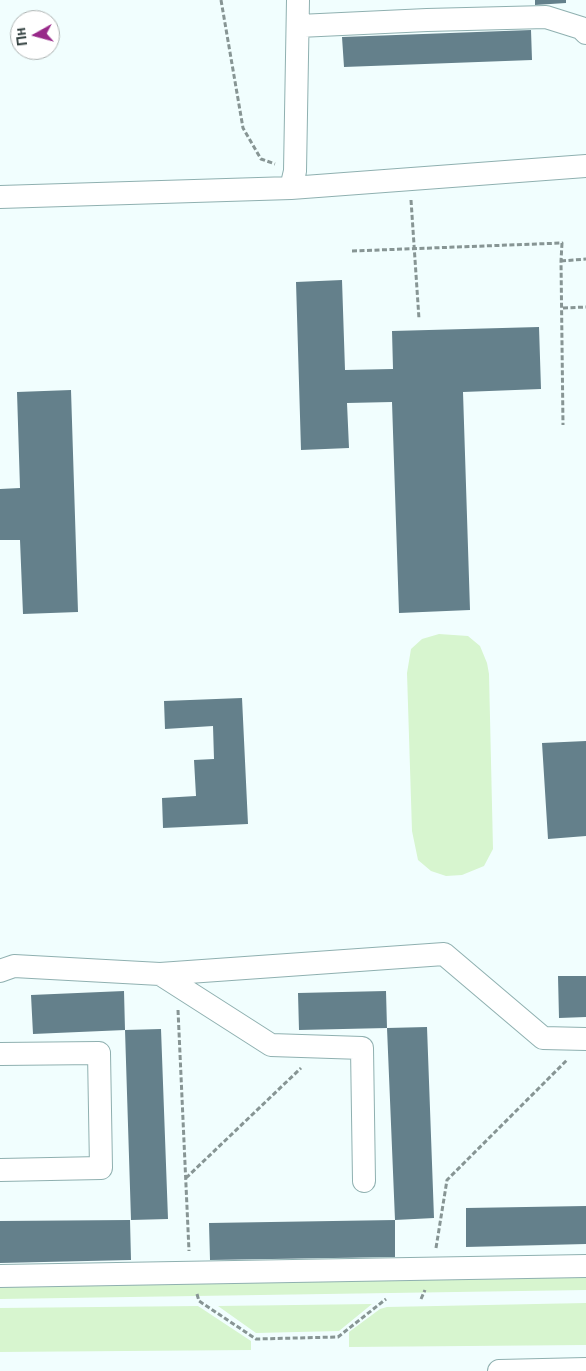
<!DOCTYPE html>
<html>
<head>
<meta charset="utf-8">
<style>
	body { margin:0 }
	#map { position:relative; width:586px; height:1371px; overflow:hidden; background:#f1fefe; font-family:"Work Sans",sans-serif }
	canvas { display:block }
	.north { position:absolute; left:10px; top:10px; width:50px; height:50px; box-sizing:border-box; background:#fff; border:1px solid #acb2b1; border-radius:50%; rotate:263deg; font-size:14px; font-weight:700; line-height:20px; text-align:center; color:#303e3d }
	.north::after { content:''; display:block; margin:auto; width:18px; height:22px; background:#982989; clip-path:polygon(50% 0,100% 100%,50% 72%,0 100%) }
</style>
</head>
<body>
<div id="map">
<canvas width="586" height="1371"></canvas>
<div class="north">Пн</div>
</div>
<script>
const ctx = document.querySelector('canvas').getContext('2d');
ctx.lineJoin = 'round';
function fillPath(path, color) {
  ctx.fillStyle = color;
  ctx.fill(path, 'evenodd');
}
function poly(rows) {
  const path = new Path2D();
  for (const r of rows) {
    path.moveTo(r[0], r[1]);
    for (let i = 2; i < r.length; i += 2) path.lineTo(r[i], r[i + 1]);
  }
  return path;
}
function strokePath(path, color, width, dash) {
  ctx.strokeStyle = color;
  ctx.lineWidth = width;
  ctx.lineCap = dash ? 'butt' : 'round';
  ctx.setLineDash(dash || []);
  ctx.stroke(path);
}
const green = poly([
	[439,634,468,636,480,646,487,663,489,674,493,849,484,866,462,875,446,876,431,871,418,860,412,831,407,673,411,649,422,639],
	[586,1272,586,1290,0,1299,0,1287],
	[586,1303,586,1345,349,1347,349,1332,380,1309,387,1307],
	[372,1304,339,1331,256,1333,218,1306],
	[198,1306,251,1341,251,1350,0,1352,0,1308]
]);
const building = poly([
	[535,0,566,0,566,3,535,5],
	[531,30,532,60,344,67,342,37],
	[342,280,345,370,393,369,392,331,539,327,541,389,463,392,470,610,399,613,392,402,347,403,349,448,301,450,296,282],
	[71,390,78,612,23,614,20,540,0,540,0,489,20,488,17,392],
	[242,698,248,824,163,828,162,798,196,796,194,760,214,759,213,726,165,729,164,701],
	[586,741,586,836,548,839,542,743],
	[558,976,586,976,586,1017,559,1018],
	[124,991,125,1030,161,1029,168,1219,131,1220,125,1030,33,1034,31,995],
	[386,991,387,1028,299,1030,298,993],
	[427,1027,434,1218,395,1220,395,1257,210,1260,209,1223,395,1220,387,1028],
	[586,1206,586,1244,466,1247,466,1208],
	[130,1220,131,1260,0,1263,0,1221]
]);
const path = poly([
	[221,0,243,128,261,159,275,164],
	[411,200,419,319],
	[352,251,562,243,561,261,563,425],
	[561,261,586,259],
	[563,308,586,307],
	[178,1010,189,1251],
	[186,1178,301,1068],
	[436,1248,447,1180,567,1060],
	[197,1294,199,1301,256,1339,338,1337,386,1299],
	[421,1299,425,1290]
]);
const minor = poly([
	[299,26,427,20,546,17,581,28,586,33],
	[291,188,586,166],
	[0,197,291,188,295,171,298,0],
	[0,971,14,966,160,974,271,1045,362,1048,364,1181],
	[160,974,444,954,543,1038,586,1039],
	[0,1054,99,1053,101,1168,0,1170],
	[0,1276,586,1266],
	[499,1371,586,1369]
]);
fillPath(green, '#d7f5cf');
fillPath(building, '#64808b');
strokePath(minor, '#8fb0b0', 24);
strokePath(path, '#879594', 3, [5, 2.5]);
strokePath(minor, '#fff', 22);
</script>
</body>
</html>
